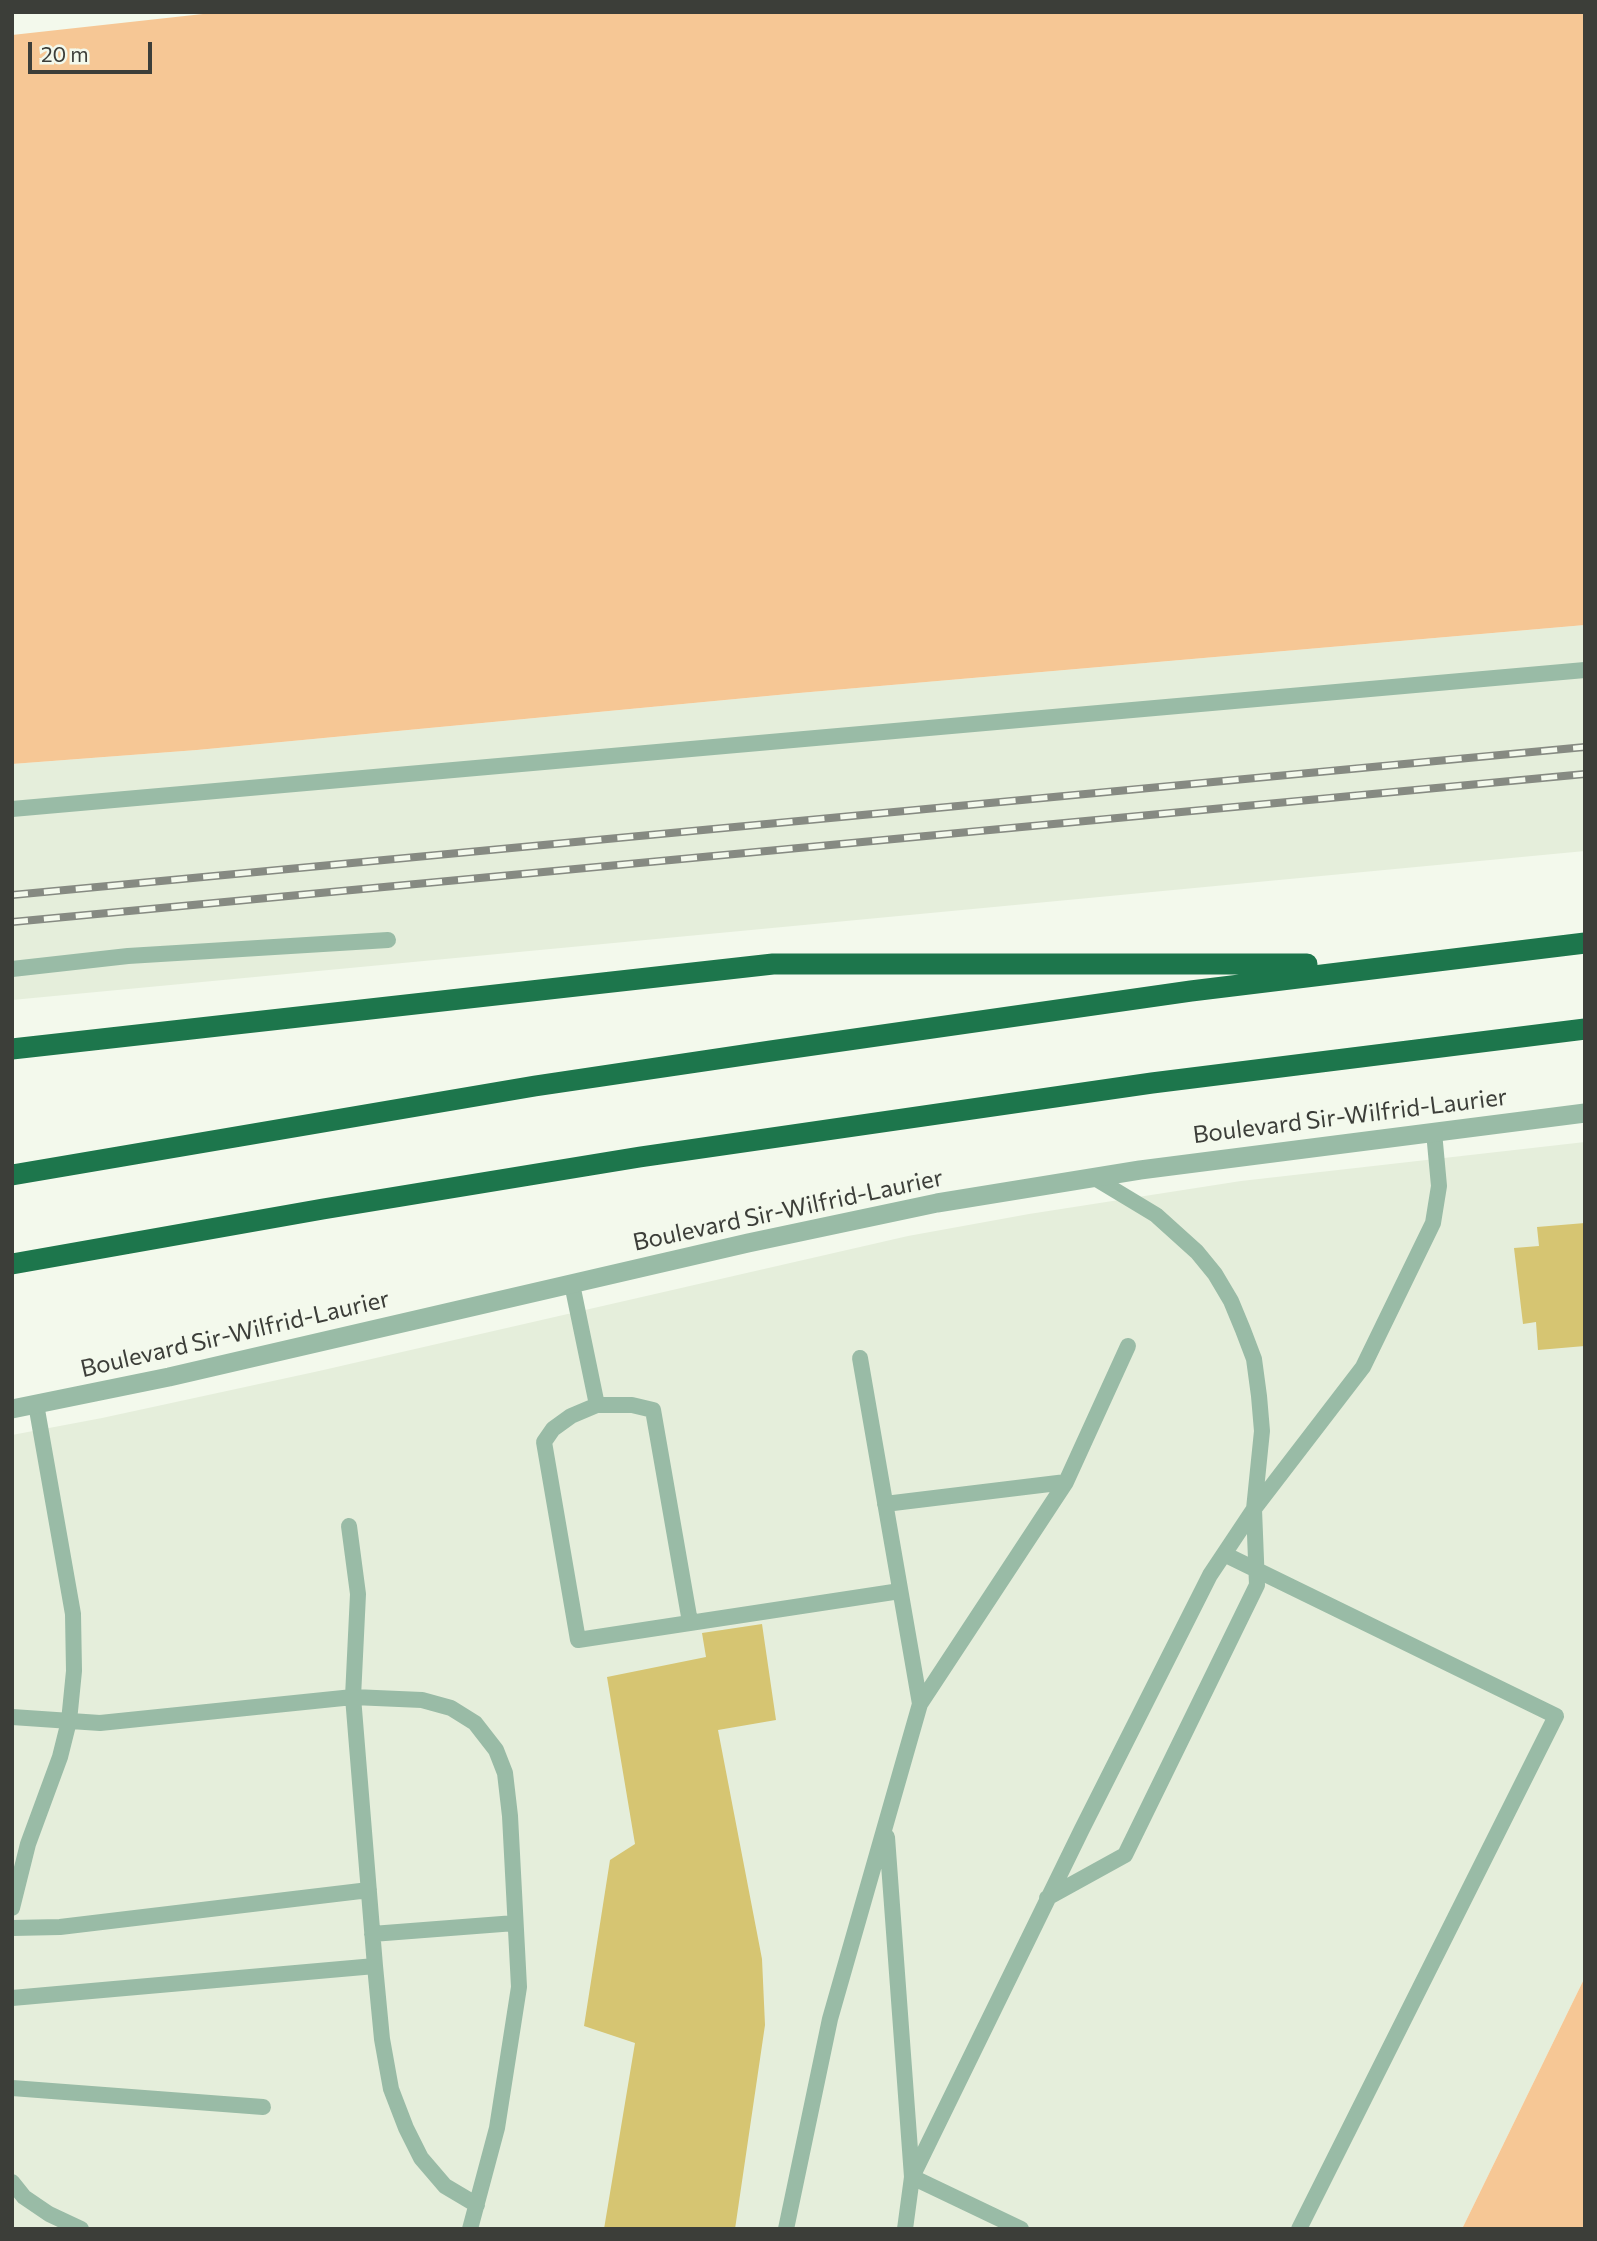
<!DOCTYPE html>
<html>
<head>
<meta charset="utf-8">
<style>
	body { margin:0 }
	#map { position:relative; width:1597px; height:2241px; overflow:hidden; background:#f3f9ec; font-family:Commissioner,sans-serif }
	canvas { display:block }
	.frame { position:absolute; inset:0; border:14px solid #3c3e39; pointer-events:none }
	.scale { position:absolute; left:28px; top:42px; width:124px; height:32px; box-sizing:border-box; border:4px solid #3c3e39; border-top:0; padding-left:9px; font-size:21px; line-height:24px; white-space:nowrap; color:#3c3e39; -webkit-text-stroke:5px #f3f9ec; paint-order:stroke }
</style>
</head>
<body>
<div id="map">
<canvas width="1597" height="2241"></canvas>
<div class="frame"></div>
<div class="scale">20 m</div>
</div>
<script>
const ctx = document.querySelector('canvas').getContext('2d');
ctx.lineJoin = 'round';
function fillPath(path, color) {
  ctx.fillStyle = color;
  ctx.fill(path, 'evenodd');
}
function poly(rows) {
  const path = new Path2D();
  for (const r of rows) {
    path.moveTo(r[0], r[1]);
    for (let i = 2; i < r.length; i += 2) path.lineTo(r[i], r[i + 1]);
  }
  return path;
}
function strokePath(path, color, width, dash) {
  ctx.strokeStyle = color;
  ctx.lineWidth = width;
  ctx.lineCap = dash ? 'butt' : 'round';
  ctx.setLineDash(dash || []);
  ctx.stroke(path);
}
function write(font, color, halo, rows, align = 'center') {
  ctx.font = font + ' Commissioner,sans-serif';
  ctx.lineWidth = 6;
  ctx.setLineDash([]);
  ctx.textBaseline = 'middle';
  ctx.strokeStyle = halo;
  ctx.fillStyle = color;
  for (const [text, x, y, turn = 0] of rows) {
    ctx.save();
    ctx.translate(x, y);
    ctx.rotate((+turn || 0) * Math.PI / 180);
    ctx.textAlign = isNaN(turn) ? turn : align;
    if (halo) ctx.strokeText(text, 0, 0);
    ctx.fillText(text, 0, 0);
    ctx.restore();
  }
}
const built = poly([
	[1585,625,1585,851,12,1000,12,764,197,750,799,693],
	[1585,1142,1585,1977,1462,2229,12,2229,12,1435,102,1418,319,1371,908,1236,1029,1214,1241,1181]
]);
const green = poly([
	[221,12,1585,12,1585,625,799,693,197,750,12,764,12,35],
	[1585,1977,1585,2229,1462,2229]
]);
const building = poly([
	[1585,1223,1585,1346,1538,1350,1536,1322,1523,1324,1514,1248,1539,1246,1537,1227],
	[762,1624,776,1720,718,1730,762,1959,765,2025,735,2229,604,2229,635,2043,584,2026,610,1860,635,1844,607,1677,706,1657,702,1633]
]);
const service = poly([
	[12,809,1585,670],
	[12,969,128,956,388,940],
	[572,1284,597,1405],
	[1066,1482,1128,1346],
	[885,1504,1066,1482,920,1704],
	[349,1526,358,1594,353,1697,422,1700,451,1708,475,1723,496,1750,505,1773,510,1816,519,1987,497,2128,470,2229],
	[1224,1554,1556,1716,1299,2229],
	[690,1622,653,1410,632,1405,597,1405,571,1416,553,1429,544,1442,578,1640,900,1591],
	[12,1717,100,1723,353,1697,375,1966,12,1998],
	[887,1837,912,2177,905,2229],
	[1047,1898,1125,1855,1257,1585,1254,1509,1262,1431,1259,1396,1254,1359,1243,1330,1231,1301,1215,1274,1197,1252,1156,1215,1093,1177],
	[12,1908,28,1844,60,1757,69,1721,74,1671,73,1614,36,1404],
	[12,1928,60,1927,369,1890],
	[372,1934,515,1923],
	[375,1966,382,2039,391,2089,406,2128,421,2158,445,2186,477,2205],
	[12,2088,263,2107],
	[912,2177,1082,1829,1210,1575,1254,1509,1363,1367,1433,1223,1439,1186,1434,1132],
	[912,2177,1021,2229],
	[12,2182,24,2197,49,2214,81,2229],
	[786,2229,830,2019,920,1704,860,1358]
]);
const tertiary = poly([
	[12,1409,169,1377,748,1243,937,1203,1140,1170,1585,1113]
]);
const motorway = poly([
	[12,1049,773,964,1307,964],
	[12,1175,535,1086,771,1051,1191,991,1585,943],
	[12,1264,323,1209,640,1157,1152,1083,1585,1029]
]);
const rail = poly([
	[12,895,1585,747],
	[12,922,1585,774]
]);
const streetNames = [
	["Boulevard Sir-Wilfrid-Laurier",1350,1116,-7],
	["Boulevard Sir-Wilfrid-Laurier",788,1210,-12],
	["Boulevard Sir-Wilfrid-Laurier",235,1334,-13]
];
fillPath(built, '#e5eedb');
fillPath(green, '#f6c795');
fillPath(building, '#d6c572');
strokePath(service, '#99bba6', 16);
strokePath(tertiary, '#99bba6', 19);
strokePath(motorway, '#1d764c', 21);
strokePath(rail, '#868a82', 8);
strokePath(rail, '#f3f9ec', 5, [16]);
write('24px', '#3c3e39', '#f3f9ec', streetNames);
</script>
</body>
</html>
